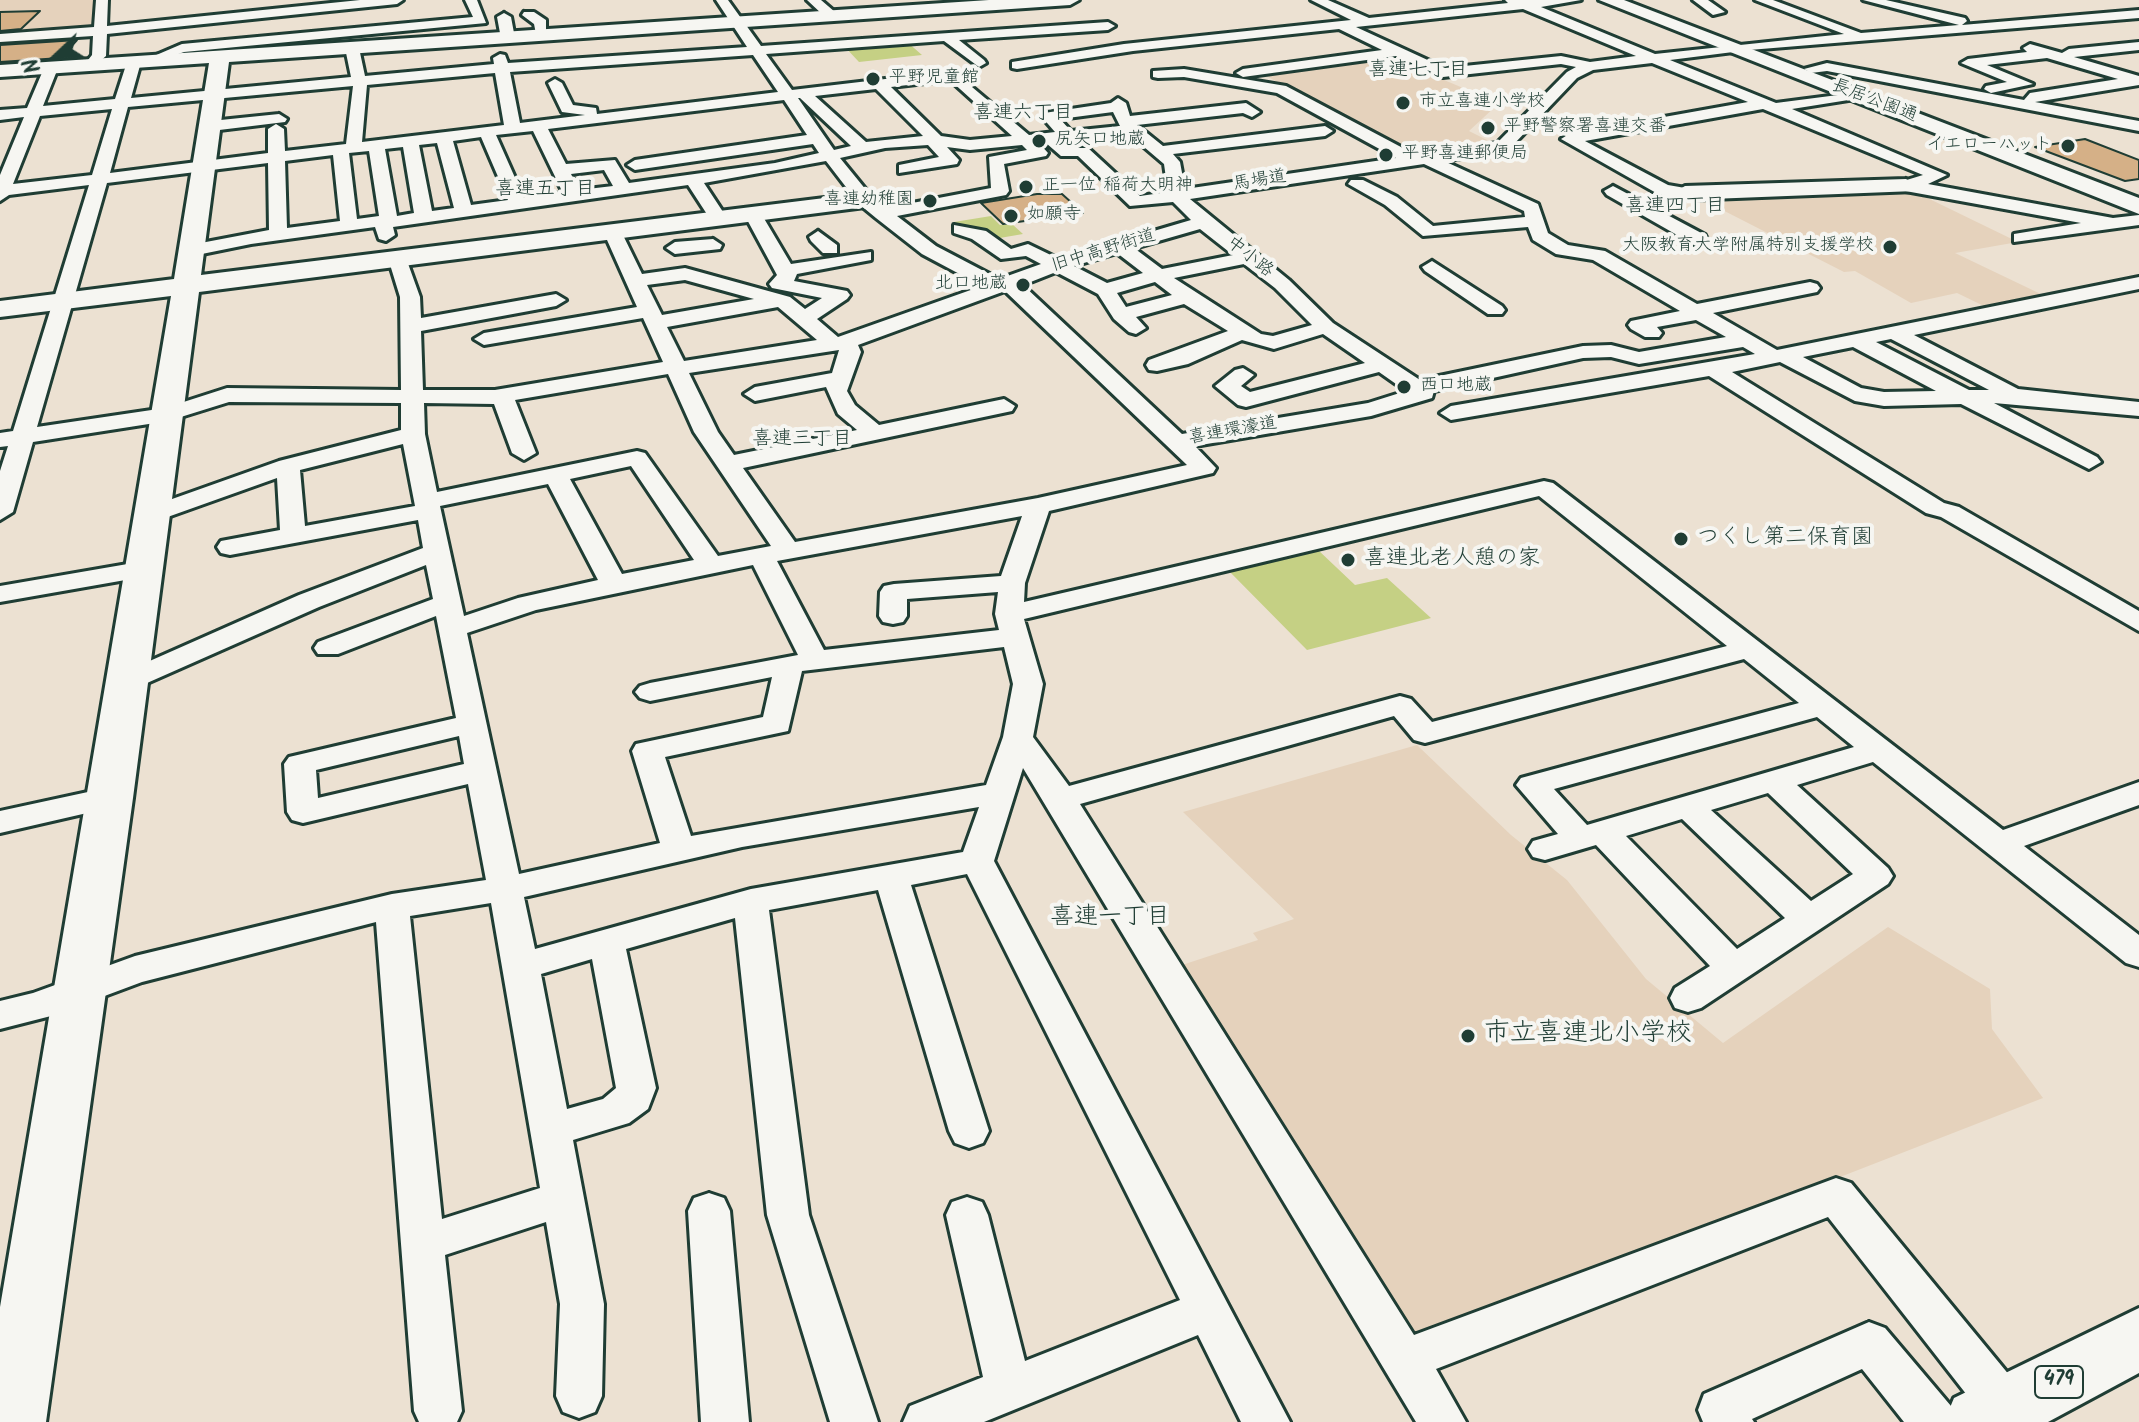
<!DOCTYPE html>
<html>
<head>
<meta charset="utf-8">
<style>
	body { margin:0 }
	#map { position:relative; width:2139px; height:1422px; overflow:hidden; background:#ece1d2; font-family:Kalam,sans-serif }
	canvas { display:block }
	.north { position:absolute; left:16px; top:16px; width:80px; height:80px; -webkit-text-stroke:6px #f6f6f2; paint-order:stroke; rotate:248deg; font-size:22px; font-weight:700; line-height:32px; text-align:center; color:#1f3d34 }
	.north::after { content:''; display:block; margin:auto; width:28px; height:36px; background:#1f3d34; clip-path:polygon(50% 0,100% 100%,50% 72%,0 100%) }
</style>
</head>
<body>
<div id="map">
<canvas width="2139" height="1422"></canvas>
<div class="north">N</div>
</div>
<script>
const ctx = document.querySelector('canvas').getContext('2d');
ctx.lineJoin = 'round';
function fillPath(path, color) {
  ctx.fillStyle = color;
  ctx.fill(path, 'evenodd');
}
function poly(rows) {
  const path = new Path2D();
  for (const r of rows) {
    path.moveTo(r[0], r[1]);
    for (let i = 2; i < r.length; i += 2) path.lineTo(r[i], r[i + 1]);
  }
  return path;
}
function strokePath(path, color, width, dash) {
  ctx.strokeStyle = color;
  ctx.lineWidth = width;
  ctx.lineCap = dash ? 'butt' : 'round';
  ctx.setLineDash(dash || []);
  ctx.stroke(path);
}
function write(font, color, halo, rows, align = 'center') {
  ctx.font = font + ' Kalam,"Klee One",sans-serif';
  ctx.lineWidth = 8;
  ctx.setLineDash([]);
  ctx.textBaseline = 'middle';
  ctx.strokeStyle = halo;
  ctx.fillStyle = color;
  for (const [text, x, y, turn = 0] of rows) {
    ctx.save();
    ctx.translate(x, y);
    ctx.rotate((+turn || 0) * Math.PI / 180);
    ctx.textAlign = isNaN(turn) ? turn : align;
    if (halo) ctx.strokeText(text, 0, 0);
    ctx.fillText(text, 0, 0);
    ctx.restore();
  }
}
const built = poly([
	[0,0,97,0,92,30,0,36],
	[1387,56,1494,101,1496,106,1469,131,1495,144,1428,153,1406,152,1259,72],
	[1911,190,2018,242,1955,253,2047,297,1986,307,1957,293,1911,303,1855,271,1844,272,1697,197],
	[1417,745,1511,835,1567,880,1646,979,1723,1043,1888,927,1990,989,1992,1029,2043,1098,1429,1337,1405,1330,1179,966,1258,940,1253,933,1294,919,1183,812]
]);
const green = poly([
	[906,41,922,55,859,62,844,46],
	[991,216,1000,225,1012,224,1023,234,988,240,954,222],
	[1317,549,1355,585,1387,578,1431,618,1307,650,1228,570]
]);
const building = poly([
	[40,11,21,29,0,31,0,12,40,11],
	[77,40,61,58,0,62,0,45,77,40],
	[2085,139,2139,160,2139,179,2125,181,2035,147,2085,139],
	[1037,194,1062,194,1083,213,1003,224,981,203,1037,194]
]);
const street = poly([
	[96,0,108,0,107,26,360,0,403,0,397,4,107,34,106,56,91,69,84,65,92,55,93,36,0,42,0,34,94,27,96,0],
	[465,0,477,0,486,23,184,52,161,60,154,56,182,44,473,17,465,0],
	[716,0,728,0,761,46,1108,22,1115,26,1108,30,959,40,984,60,986,63,979,67,944,41,766,54,792,90,953,71,1029,135,1055,132,1041,116,1044,113,1111,103,1118,98,1126,103,1130,116,1246,103,1260,112,1252,117,1243,113,1137,125,1163,146,1325,126,1333,131,1325,136,1173,154,1180,162,1185,189,1396,158,1277,93,1184,77,1158,78,1153,77,1153,71,1184,69,1286,86,1416,155,1497,143,1567,72,1576,67,1561,64,1443,77,1396,56,1243,77,1236,73,1243,69,1382,50,1339,29,1133,51,1017,69,1012,68,1012,62,1124,44,1351,20,1311,0,1328,0,1369,18,1508,3,1505,0,1581,0,1541,7,1655,54,1844,34,1755,0,1773,0,1861,33,1959,25,1863,0,1886,0,1965,18,1967,21,1962,25,2139,10,2139,18,1749,50,1670,60,1776,103,1861,92,1861,98,1792,109,1947,175,1928,184,2113,218,2139,215,2139,225,2014,242,2014,234,2081,223,1900,190,1900,182,1923,175,1763,109,1585,141,1668,185,1691,189,1694,193,1685,198,1658,194,1561,139,1569,134,1748,102,1652,63,1593,70,1577,78,1514,144,1514,149,1444,161,1538,204,1548,233,1568,245,1605,251,1697,304,1810,282,1817,284,1820,288,1817,292,1713,313,1777,350,2139,277,2139,289,1914,335,2018,389,2139,402,2139,416,1994,403,2097,457,2101,462,2089,469,1961,404,1884,406,1855,401,1780,362,1732,372,1944,503,1959,507,2139,611,2139,631,1941,517,1926,513,1709,376,1451,420,1440,413,1451,406,1755,354,1743,347,1639,364,1611,357,1583,358,1434,391,1432,398,1371,416,1195,446,1216,468,1213,473,1049,511,1025,583,1024,602,1544,481,1553,483,2003,830,2139,782,2139,805,2024,846,2139,935,2139,967,2126,963,1873,762,1797,785,1888,868,1893,876,1888,884,1701,1008,1688,1012,1675,1008,1670,998,1675,988,1710,966,1596,845,1545,860,1533,857,1528,849,1533,841,1558,834,1516,785,1521,778,1799,703,1744,659,1425,743,1414,740,1394,716,1080,804,1414,1335,1836,1178,1851,1183,2024,1393,2030,1409,2025,1422,1988,1422,1828,1217,1436,1369,1466,1422,1416,1422,1023,768,994,861,1290,1422,1241,1422,1198,1335,984,1422,903,1422,910,1406,983,1377,946,1215,952,1202,967,1197,982,1202,988,1215,1025,1361,1180,1300,967,874,911,885,989,1131,983,1143,969,1148,955,1143,949,1131,878,890,769,910,809,1215,878,1422,830,1422,767,1215,735,918,626,949,656,1088,648,1109,629,1123,573,1140,604,1304,602,1396,595,1412,579,1418,563,1412,556,1396,560,1304,546,1222,445,1255,462,1411,457,1422,419,1422,414,1411,376,922,142,982,51,1016,0,1029,0,1001,33,993,135,956,392,894,486,880,468,784,303,823,292,820,287,812,284,764,289,757,456,718,436,616,338,654,318,654,314,648,318,642,433,599,426,565,319,607,138,687,128,690,118,687,113,681,118,675,299,595,423,548,418,520,230,555,221,553,217,547,221,541,280,530,277,478,162,519,153,522,140,514,144,509,279,461,401,430,401,403,229,402,168,421,33,442,13,512,0,520,0,471,8,446,0,447,0,433,13,431,89,185,9,195,0,201,0,175,24,117,0,120,0,110,27,108,44,68,51,64,58,68,43,106,115,99,127,62,134,58,141,62,131,98,351,77,345,48,352,44,359,48,365,76,494,64,493,58,500,54,505,55,508,63,747,47,716,0],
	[1523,9,1636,56,1590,62,1561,56,1445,68,1356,27,1523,9],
	[753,55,778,92,597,114,596,108,573,105,562,83,555,79,548,83,562,112,585,115,520,123,510,72,753,55],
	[495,73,504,125,362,142,367,85,495,73],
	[950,80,1012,136,970,140,941,136,891,87,950,80],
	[353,86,346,144,285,151,284,129,276,124,268,129,268,153,110,173,128,107,353,86],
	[876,89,923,136,866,142,815,96,876,89],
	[798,98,800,98,851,146,834,150,798,98],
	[784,100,807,135,635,160,627,165,635,170,813,144,819,153,775,163,629,183,615,160,566,164,548,129,784,100],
	[112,109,92,175,13,184,40,116,112,109],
	[1113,112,1120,126,1071,131,1060,119,1113,112],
	[533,131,563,193,524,198,496,135,533,131],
	[1130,135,1164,164,1168,192,1140,196,1088,148,1071,148,1063,141,1130,135],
	[481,137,508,200,471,205,453,141,481,137],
	[437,143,454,208,432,211,419,145,437,143],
	[1039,143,1046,143,1061,156,1078,156,1130,206,1173,202,1191,220,1059,259,1028,244,1011,249,986,231,954,225,954,233,972,239,1001,259,1026,256,1041,264,999,279,936,246,897,216,1006,195,1009,191,1004,164,1046,156,1048,153,1039,143],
	[928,145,939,157,899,165,899,173,957,164,959,160,947,147,970,150,1022,145,1027,150,989,157,991,188,886,208,871,196,840,158,885,148,928,145],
	[403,147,414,213,397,216,385,149,403,147],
	[369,151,379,216,357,219,349,153,369,151],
	[333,155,340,221,287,228,285,161,333,155],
	[826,161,859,204,876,218,922,254,982,286,838,337,817,319,847,299,850,295,847,291,794,281,797,274,871,260,871,252,791,264,759,210,747,210,744,214,777,275,769,284,772,288,822,298,805,309,790,297,685,268,642,274,621,231,612,225,603,231,637,307,484,333,474,339,484,345,643,318,663,362,495,390,423,390,421,331,556,306,566,300,556,294,421,318,420,297,406,258,397,252,388,258,400,297,401,390,227,388,165,408,37,427,107,183,268,163,269,230,185,246,183,250,192,256,251,244,375,227,379,239,386,241,395,235,393,227,688,185,712,222,718,223,727,218,704,183,826,161],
	[1424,164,1524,211,1525,217,1433,226,1397,197,1363,180,1351,180,1348,184,1385,205,1423,236,1528,227,1533,240,1556,254,1593,260,1680,311,1631,321,1628,325,1631,329,1645,337,1659,337,1662,333,1657,327,1696,320,1726,337,1639,352,1611,345,1583,346,1420,380,1333,323,1289,280,1190,199,1424,164],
	[604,170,613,186,579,190,571,174,604,170],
	[1200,229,1233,255,1162,269,1134,248,1200,229],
	[1117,253,1143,273,1107,283,1074,266,1117,253],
	[1244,264,1275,288,1312,325,1273,336,1261,334,1174,278,1244,264],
	[1056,272,1098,294,1114,319,1129,332,1136,334,1146,328,1136,317,1184,304,1228,331,1149,360,1146,365,1149,370,1157,371,1188,364,1242,340,1274,349,1323,334,1365,363,1250,392,1241,386,1254,375,1243,368,1235,370,1215,386,1238,405,1246,407,1379,372,1406,391,1368,403,1182,434,1023,285,1056,272],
	[685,280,754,299,662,315,647,285,685,280],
	[1155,282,1172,295,1126,307,1117,293,1155,282],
	[1005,291,1187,465,1038,498,795,542,743,468,1012,411,1015,406,1004,399,879,425,855,405,847,391,861,352,858,345,1005,291],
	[778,307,817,340,684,361,667,327,778,307],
	[1891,339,1989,390,1969,390,1876,342,1891,339],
	[1853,347,1936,391,1884,392,1861,388,1803,357,1853,347],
	[839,350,832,373,755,387,744,394,755,401,826,387,838,414,857,430,734,455,718,432,689,373,839,350],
	[668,374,694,432,771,546,718,556,645,453,637,451,437,492,425,434,424,403,494,404,512,453,524,460,536,453,515,400,668,374],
	[403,444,415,506,305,526,300,470,403,444],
	[631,466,694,560,622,574,570,479,631,466],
	[548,484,598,580,518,598,464,616,440,506,548,484],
	[1539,496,1727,646,1432,722,1411,699,1400,696,1069,786,1033,737,1043,684,1024,619,1539,496],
	[1022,516,1001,576,894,584,884,586,880,592,879,616,883,622,893,624,903,622,907,616,907,599,998,592,995,614,999,630,824,650,777,561,1022,516],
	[753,565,798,655,650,683,640,686,635,692,640,698,650,701,772,677,763,717,636,744,632,751,660,843,519,874,467,633,536,610,753,565],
	[1004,647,1013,684,1003,737,986,785,691,836,665,757,788,731,802,671,1004,647],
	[1817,717,1854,747,1587,825,1554,789,1817,717],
	[459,736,464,764,318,798,316,770,459,736],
	[1768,793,1853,874,1811,901,1711,810,1768,793],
	[979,807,963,852,751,889,535,949,524,897,742,847,979,807],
	[1682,819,1785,918,1737,949,1626,836,1682,819],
	[491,903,540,1188,442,1219,410,916,491,903],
	[592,959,616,1088,603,1099,567,1109,541,974,592,959],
	[807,0,821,0,835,12,823,15,807,0],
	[1693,0,1708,0,1725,12,1713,15,1693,0],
	[524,12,534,12,546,20,546,34,536,34,534,24,522,15,524,12],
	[504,13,511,17,514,33,507,37,500,33,497,17,504,13],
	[2139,42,2139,50,2074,57,2139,76,2139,85,2035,102,2139,121,2139,131,1827,71,1811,73,1804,69,1827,63,2024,100,2030,93,2118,79,2047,58,1987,65,2033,84,1991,93,1984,89,1986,86,2007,82,1961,63,1968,59,2027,52,2023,48,2030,44,2062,53,2069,49,2139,42],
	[279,114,287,119,285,122,211,131,203,126,211,121,279,114],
	[1613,186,1705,235,1707,239,1698,245,1691,243,1607,195,1604,191,1613,186],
	[818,231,837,245,837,253,823,253,811,241,809,237,818,231],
	[713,239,722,245,720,249,675,254,666,248,675,242,713,239],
	[1432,261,1502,306,1505,310,1502,314,1488,314,1425,271,1422,267,1432,261],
	[145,561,154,563,158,569,154,575,0,602,0,586,145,561],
	[111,787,122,791,127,798,122,805,0,833,0,811,111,787],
	[709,1193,724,1198,730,1211,749,1422,701,1422,688,1211,694,1198,709,1193],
	[1869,1322,1885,1328,1951,1406,1958,1422,1904,1422,1862,1369,1752,1419,1754,1422,1703,1422,1698,1410,1704,1394,1869,1322]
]);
const secondary = poly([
	[989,0,1079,0,1070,5,229,62,201,275,865,193,877,200,865,207,199,292,133,798,46,1422,0,1422,0,1307,171,296,0,317,0,301,174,279,209,63,0,77,0,65,989,0],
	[1599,0,1624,0,2139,198,2139,214,1599,0],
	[1906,179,1918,186,1915,191,1685,200,1673,193,1685,186,1906,179]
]);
const highway = poly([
	[2139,1308,2139,1373,2048,1422,1944,1422,1954,1398,2139,1308]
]);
const markers = [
	[873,79,8,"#1f3d34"],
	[1403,103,8,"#1f3d34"],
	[1488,128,8,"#1f3d34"],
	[1039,141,8,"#1f3d34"],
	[2068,146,8,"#1f3d34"],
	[1386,155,8,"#1f3d34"],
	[1026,187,8,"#1f3d34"],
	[930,201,8,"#1f3d34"],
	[1011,216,8,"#1f3d34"],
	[1890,247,8,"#1f3d34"],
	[1023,285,8,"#1f3d34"],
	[1404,387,8,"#1f3d34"],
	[1681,539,8,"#1f3d34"],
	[1348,560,8,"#1f3d34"],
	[1468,1036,8,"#1f3d34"]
];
const farPoinames = [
	["平野児童館",889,79],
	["市立喜連小学校",1419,103],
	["平野警察署喜連交番",1504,128],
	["尻矢口地蔵",1055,141],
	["イエローハット",2052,146,"right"],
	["平野喜連郵便局",1402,155],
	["正一位 稲荷大明神",1042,187],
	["喜連幼稚園",914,201,"right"],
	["如願寺",1027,216],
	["大阪教育大学附属特別支援学校",1874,247,"right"],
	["北口地蔵",1007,285,"right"],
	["西口地蔵",1420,387]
];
const farStreetnames = [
	["長居公園通",1874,102,21],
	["馬場道",1260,182,-9],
	["旧中高野街道",1104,252,-17],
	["中小路",1249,258,38],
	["喜連環濠道",1233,432,-10]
];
const farNeighbourhoodnames = [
	["喜連七丁目",1418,72],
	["喜連六丁目",1023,115],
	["喜連五丁目",545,191],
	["喜連四丁目",1675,208],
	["喜連三丁目",802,441]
];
const shields = [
	[2059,1382,48]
];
const shieldNames = [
	["479",2059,1382]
];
const poiNames = [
	["つくし第二保育園",1697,539],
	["喜連北老人憩の家",1364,560]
];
const neighbourhoodNames = [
	["喜連一丁目",1110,919]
];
const nearPoinames = [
	["市立喜連北小学校",1484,1036]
];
fillPath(built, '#e5d2bc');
fillPath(green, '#c5d084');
fillPath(building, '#d5b087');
strokePath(building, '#1f3d34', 2);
strokePath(street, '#1f3d34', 6);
strokePath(secondary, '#1f3d34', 6);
strokePath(highway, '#1f3d34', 6);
fillPath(street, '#f6f6f2');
fillPath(secondary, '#f6f6f2');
fillPath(highway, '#f6f6f2');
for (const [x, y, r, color] of markers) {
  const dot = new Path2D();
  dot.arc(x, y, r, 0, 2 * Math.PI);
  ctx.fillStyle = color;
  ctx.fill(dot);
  strokePath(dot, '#f6f6f2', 3);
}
write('18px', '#1f3d34', '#f6f6f2', farPoinames, 'left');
write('18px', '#1f3d34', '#f6f6f2', farStreetnames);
write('20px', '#1f3d34', '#f6f6f2', farNeighbourhoodnames);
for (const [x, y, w] of shields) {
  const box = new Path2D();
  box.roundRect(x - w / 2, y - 16, w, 32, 6);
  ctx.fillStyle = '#f6f6f2';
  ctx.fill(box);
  strokePath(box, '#1f3d34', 2);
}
write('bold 20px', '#1f3d34', null, shieldNames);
write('22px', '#1f3d34', '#f6f6f2', poiNames, 'left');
write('24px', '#1f3d34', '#f6f6f2', neighbourhoodNames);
write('26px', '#1f3d34', '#f6f6f2', nearPoinames, 'left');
</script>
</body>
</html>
